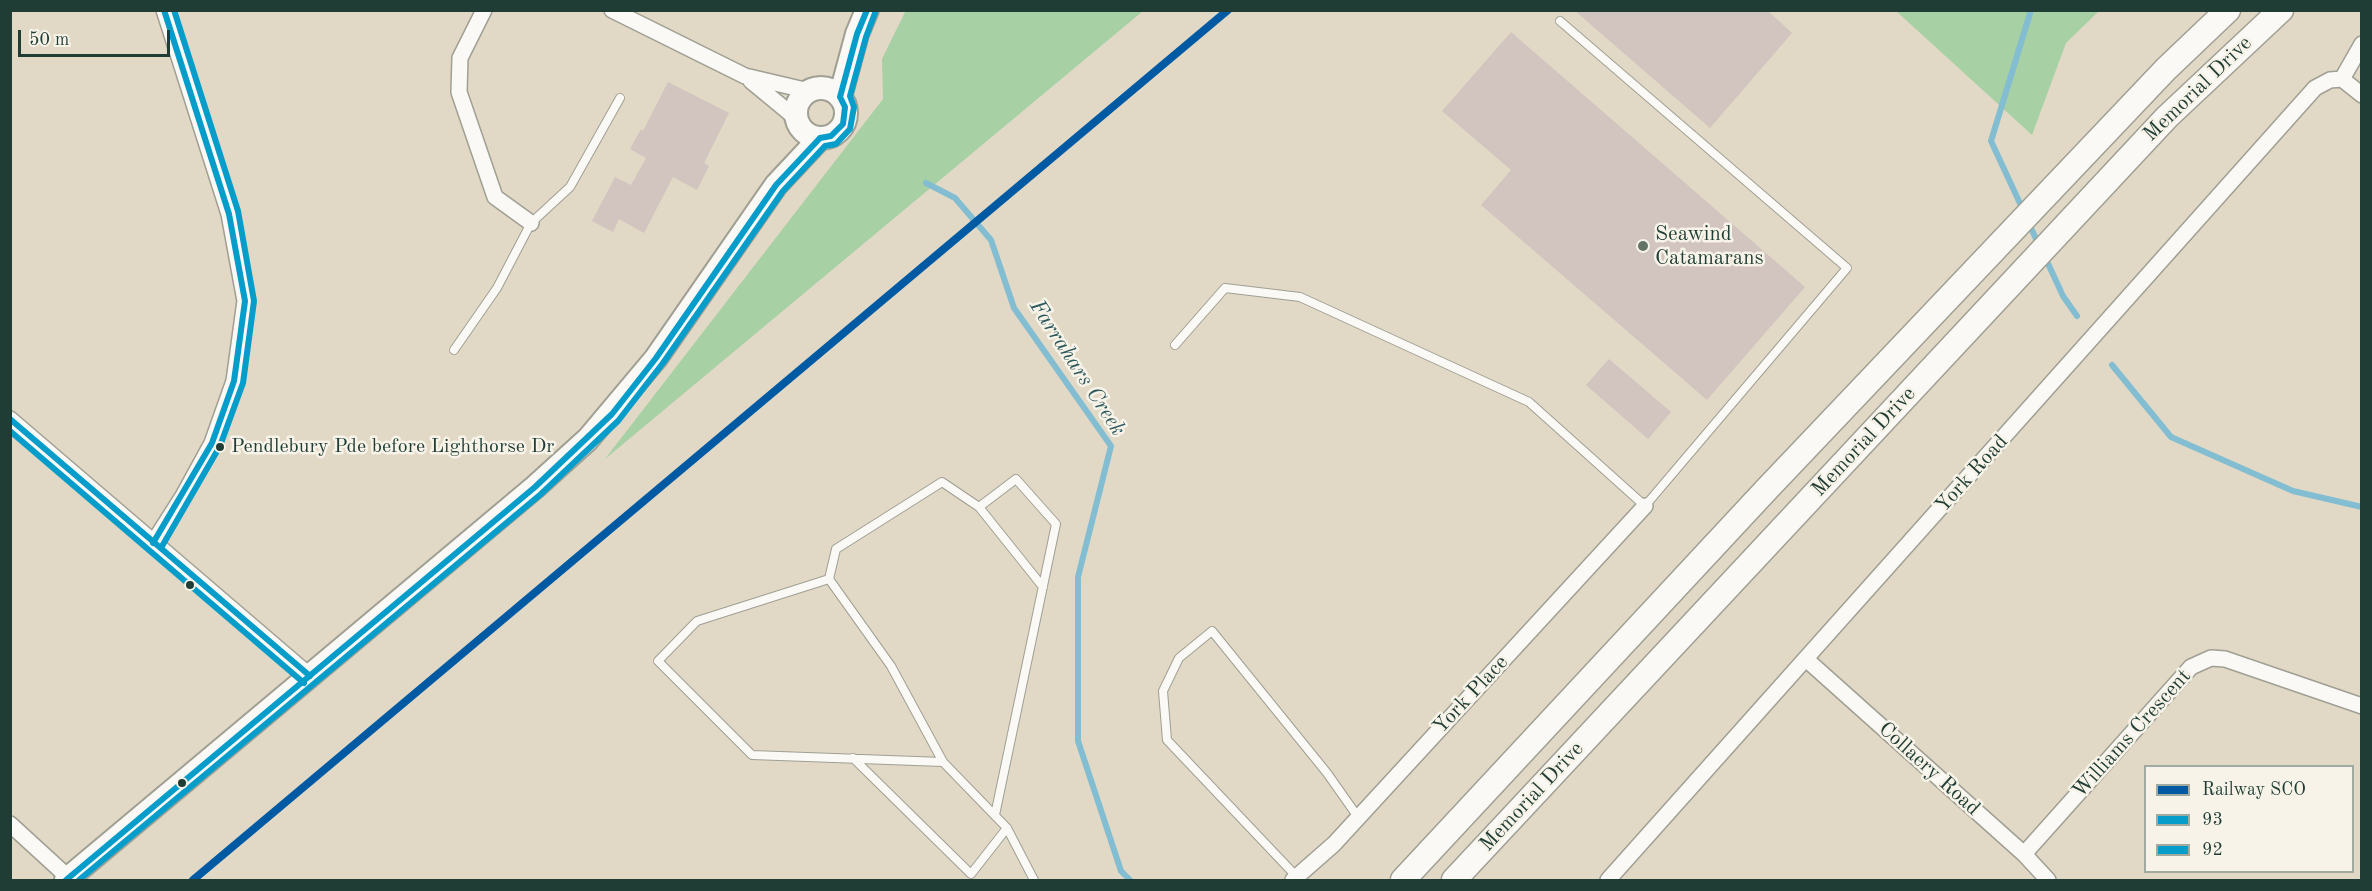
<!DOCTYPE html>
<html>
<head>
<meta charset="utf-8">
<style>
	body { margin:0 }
	#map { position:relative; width:2372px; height:891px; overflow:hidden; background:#e1d9c6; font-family:"Old Standard TT",serif }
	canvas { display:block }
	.frame { position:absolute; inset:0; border:12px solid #1f3d34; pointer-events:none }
	.legend { position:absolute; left:2144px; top:765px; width:210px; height:108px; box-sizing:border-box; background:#f7f3e8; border:2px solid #a1aaa0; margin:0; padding:8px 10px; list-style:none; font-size:18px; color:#1f3d34 }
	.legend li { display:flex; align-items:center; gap:12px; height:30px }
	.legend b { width:30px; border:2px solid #a1aaa0 }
	.scale { position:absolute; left:18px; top:30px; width:152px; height:27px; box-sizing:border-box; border:3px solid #1f3d34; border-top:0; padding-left:8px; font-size:18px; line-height:21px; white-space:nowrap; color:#1f3d34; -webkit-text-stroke:4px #f7f3e8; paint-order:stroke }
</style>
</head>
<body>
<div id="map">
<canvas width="2372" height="891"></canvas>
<div class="frame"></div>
<ul class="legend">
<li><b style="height:8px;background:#005aa3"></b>Railway SCO</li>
<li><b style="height:8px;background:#069dca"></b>93</li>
<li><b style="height:8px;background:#069dca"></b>92</li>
</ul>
<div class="scale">50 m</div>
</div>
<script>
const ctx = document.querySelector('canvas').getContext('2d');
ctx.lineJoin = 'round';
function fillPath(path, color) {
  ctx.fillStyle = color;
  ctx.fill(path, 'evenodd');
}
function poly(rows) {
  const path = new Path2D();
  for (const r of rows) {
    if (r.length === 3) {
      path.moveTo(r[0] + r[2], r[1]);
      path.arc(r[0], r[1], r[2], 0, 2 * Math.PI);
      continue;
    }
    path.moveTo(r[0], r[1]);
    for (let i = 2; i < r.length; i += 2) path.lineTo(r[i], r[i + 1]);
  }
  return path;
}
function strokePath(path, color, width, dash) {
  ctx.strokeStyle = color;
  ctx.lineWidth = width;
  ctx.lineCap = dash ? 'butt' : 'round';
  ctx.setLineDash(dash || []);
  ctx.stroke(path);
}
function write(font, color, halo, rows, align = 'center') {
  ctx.font = font + ' "Old Standard TT",serif';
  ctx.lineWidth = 5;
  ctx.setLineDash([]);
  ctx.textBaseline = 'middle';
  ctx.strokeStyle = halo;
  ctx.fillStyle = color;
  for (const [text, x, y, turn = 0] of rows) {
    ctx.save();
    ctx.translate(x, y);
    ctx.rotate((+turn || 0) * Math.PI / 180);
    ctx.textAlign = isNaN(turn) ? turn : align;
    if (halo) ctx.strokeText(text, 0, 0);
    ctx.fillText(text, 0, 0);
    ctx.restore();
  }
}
const green = poly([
	[906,10,1143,11,605,459,883,99,882,59],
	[1896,11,2099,11,2066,43,2032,135]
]);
const stream = poly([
	[926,183,955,198,991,240,1014,308,1111,446,1078,577,1078,741,1121,871,1130,880],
	[2024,212,1991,141,2031,10],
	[2028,222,2039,245],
	[2045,257,2063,296,2077,316],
	[2112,365,2171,437,2293,491,2362,507]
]);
const building = poly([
	[1574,10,1767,10,1792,33,1710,128],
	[1511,32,1805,287,1707,400,1481,205,1511,170,1442,111],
	[668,82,729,113,704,163,709,166,697,190,673,177,644,233,619,219,613,232,592,221,615,177,631,185,646,158,630,149,641,129,643,131],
	[1609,359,1671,412,1648,439,1586,385]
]);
const service = poly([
	[1175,345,1225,288,1300,297,1529,402,1645,506,1847,268,1560,21],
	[454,350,497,288,531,223,570,187,620,98],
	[979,507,1043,587],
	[829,579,891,666,943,762,1007,828,1034,880],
	[853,758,971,874,1007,828],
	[943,762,752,755,658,661,697,621,829,579,836,549,942,482,979,507,1016,479,1056,524,995,815],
	[1297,877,1167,740,1163,691,1179,658,1212,631,1327,773,1358,817]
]);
const minor = poly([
	[484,10,460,58,459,92,495,197,531,223],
	[612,10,745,76,809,91],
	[2342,79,2362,44],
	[2342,79,2362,95],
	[751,81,797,119],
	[10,419,310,676],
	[153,543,183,496,212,443,234,381,245,301,229,214,164,10],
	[1807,660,2024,854,2048,880],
	[10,824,69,878],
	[2024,854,2191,667,2211,658,2225,659,2362,706],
	[1293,880,1334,844,1645,506],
	[1608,880,2315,88,2330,80,2342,79]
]);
const secondary = poly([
	[821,113,25],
	[840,97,857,34,867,10],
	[66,880,535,487,588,439,656,358,776,185,820,138]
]);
const primary = poly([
	[1403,880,1766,490,2166,69,2228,10],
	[1454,880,2167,117,2281,10]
]);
const bus1 = poly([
	[10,419,310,676],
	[153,543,212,443,234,381,245,301,229,214,164,10],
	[66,880,535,487,612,414,656,358,776,185,820,138,831,136,843,124,845,107,840,97,857,34,867,10]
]);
const bus2 = poly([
	[10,431,304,683],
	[161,548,220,446,243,383,254,301,238,211,174,10],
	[79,880,541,494,618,421,663,363,783,191,825,146,836,144,850,129,854,107,850,96,866,37,875,13]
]);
const rail1 = poly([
	[193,880,1228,10]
]);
const markers = [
	[1643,246,6,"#637467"],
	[220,447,5,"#1f3d34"],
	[190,585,5,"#1f3d34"],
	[182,783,5,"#1f3d34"]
];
const busNames = [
	["Pendlebury Pde before Lighthorse Dr",231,447]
];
const streetNames = [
	["Memorial Drive",2198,89,-44],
	["Memorial Drive",1864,442,-47],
	["York Road",1972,474,-48],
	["York Place",1471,695,-47],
	["Williams Crescent",2132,734,-48],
	["Collaery Road",1929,769,42],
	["Memorial Drive",1532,797,-47]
];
const poiNames = [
	["Seawind",1655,234],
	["Catamarans",1655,258]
];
const waterNames = [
	["Farrahars Creek",1077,368,57]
];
fillPath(green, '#a7d0a4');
strokePath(stream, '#82bdd2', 6);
fillPath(building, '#d2c4bf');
strokePath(service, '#a09f93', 10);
strokePath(minor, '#a09f93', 18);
strokePath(secondary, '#a09f93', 26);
strokePath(primary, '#a09f93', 27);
strokePath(service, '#faf9f6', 8);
strokePath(minor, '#faf9f6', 15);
strokePath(secondary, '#faf9f6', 22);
strokePath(primary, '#faf9f6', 24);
strokePath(bus1, '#069dca', 6);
strokePath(bus2, '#069dca', 6);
strokePath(rail1, '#005aa3', 8);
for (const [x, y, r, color] of markers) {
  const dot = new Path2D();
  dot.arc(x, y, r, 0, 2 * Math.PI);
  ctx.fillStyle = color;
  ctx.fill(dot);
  strokePath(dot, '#f7f3e8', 2);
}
write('20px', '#1f3d34', '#f7f3e8', busNames, 'left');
write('21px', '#1f3d34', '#f7f3e8', streetNames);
write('21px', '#1f3d34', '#f7f3e8', poiNames, 'left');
write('italic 22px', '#2e5a5d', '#f7f3e8', waterNames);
</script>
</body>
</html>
